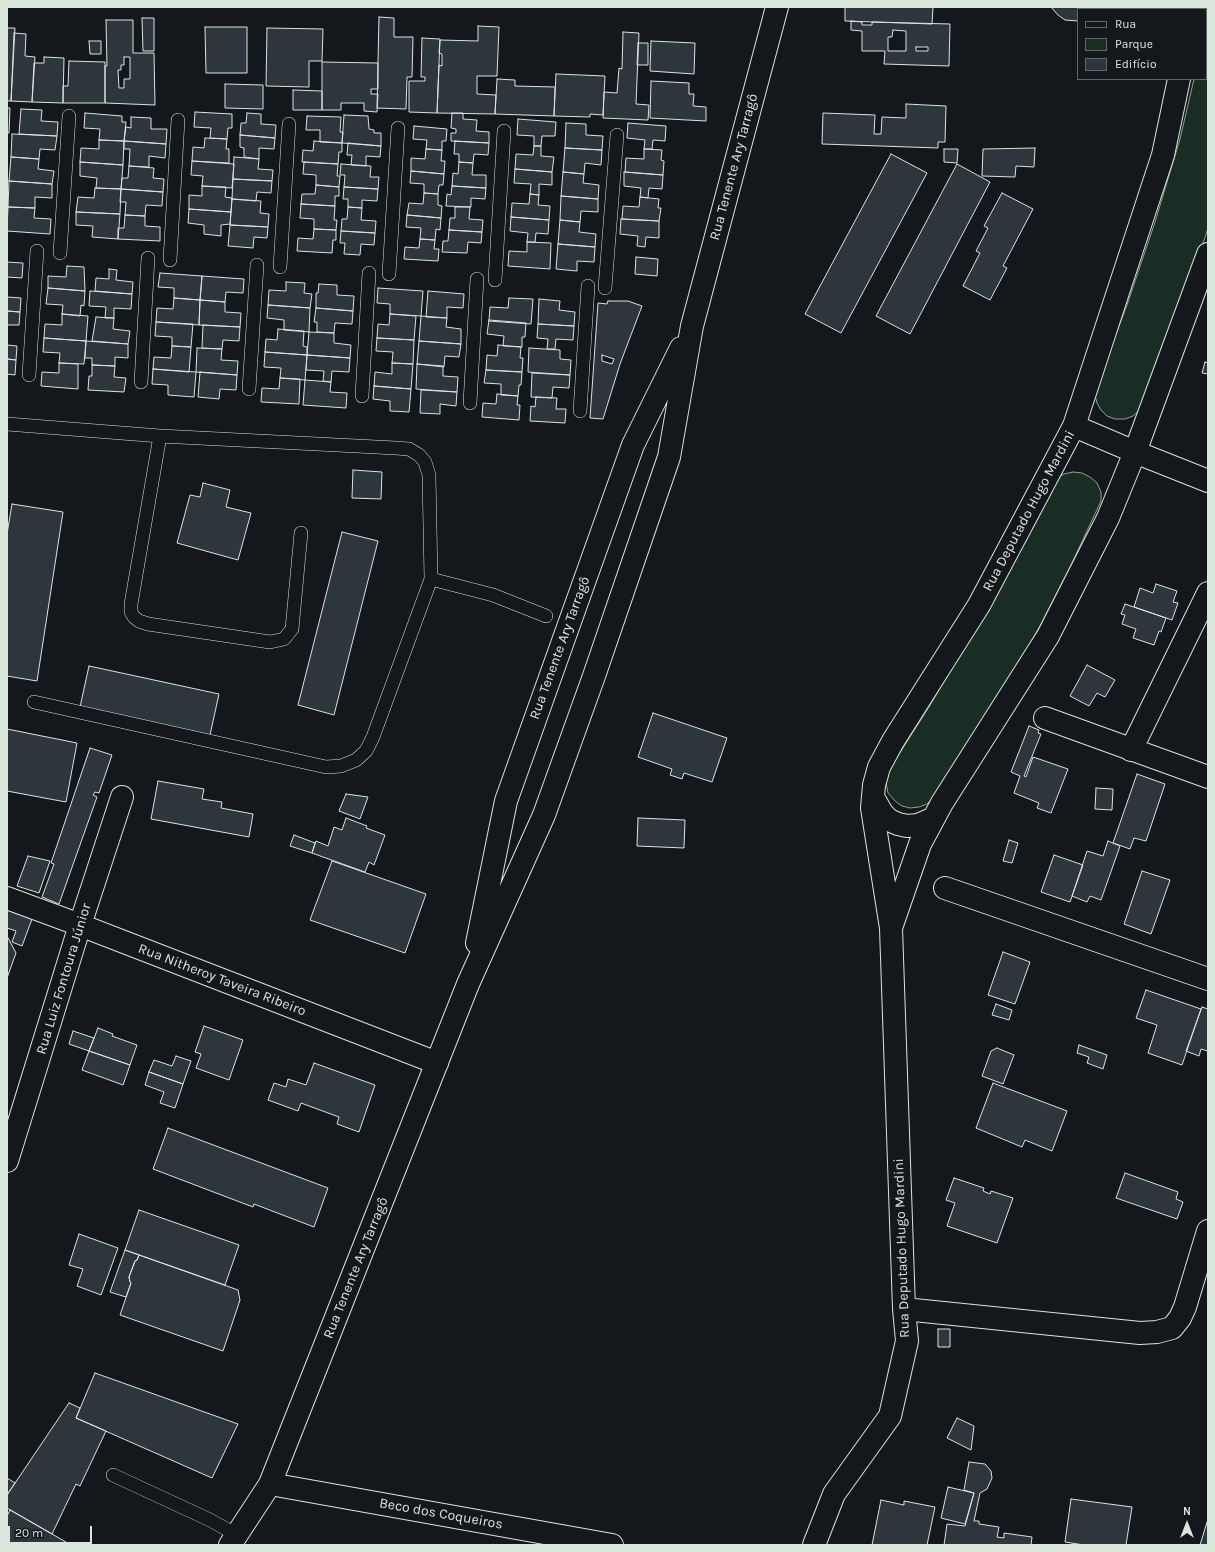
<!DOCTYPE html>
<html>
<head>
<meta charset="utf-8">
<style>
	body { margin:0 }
	#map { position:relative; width:1215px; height:1552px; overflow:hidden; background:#14181c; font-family:Karla,sans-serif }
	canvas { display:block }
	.frame { position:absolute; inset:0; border:8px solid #d8e6dc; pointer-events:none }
	.legend { position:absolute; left:1077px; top:8px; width:130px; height:72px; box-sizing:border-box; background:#14181c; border:1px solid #626a69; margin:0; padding:5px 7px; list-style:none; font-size:12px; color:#d8e6dc }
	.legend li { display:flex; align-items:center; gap:8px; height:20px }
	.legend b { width:20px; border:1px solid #626a69 }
	.north { position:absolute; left:1167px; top:1504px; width:40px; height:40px; -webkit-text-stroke:3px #14181c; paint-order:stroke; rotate:0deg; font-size:11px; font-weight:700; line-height:16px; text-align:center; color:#d8e6dc }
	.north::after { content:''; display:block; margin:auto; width:14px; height:18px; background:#d8e6dc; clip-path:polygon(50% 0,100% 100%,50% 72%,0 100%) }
	.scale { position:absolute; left:8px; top:1526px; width:84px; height:18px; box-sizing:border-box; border:2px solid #d8e6dc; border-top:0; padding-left:5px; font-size:12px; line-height:14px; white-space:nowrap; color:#d8e6dc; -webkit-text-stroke:3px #14181c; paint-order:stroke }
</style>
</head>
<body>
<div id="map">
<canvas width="1215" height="1552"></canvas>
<div class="frame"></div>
<ul class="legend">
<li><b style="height:5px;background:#14181c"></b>Rua</li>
<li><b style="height:11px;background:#1a2d24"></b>Parque</li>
<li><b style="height:11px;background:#2c363c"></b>Edifício</li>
</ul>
<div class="north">N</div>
<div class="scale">20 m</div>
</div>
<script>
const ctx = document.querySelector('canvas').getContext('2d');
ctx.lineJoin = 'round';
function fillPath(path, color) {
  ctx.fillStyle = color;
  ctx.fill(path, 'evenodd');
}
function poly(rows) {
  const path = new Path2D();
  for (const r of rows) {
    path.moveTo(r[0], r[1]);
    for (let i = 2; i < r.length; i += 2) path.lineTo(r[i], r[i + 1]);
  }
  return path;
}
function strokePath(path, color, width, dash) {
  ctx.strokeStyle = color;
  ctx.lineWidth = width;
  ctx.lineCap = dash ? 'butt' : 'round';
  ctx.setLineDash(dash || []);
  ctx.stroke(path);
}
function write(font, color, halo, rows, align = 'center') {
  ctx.font = font + ' Karla,sans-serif';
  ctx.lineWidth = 3;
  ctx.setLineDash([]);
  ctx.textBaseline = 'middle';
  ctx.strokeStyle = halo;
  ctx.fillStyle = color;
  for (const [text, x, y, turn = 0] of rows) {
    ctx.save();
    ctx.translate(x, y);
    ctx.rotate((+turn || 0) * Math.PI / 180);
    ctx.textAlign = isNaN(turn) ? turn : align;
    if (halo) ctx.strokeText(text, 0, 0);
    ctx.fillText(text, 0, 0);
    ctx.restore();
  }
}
const green = poly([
	[1208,19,1208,228,1200,253,1140,410,1133,416,1125,419,1115,419,1107,416,1101,410,1097,403,1095,395,1096,387,1127,305,1155,222,1180,139,1194,79,1206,79,1206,29,1208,19],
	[1073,472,1082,473,1090,477,1097,483,1101,492,1101,501,1072,563,1041,624,1007,684,933,798,927,804,919,807,910,808,902,806,895,801,888,793,886,783,887,773,929,707,969,639,1057,478,1064,474,1073,472]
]);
const building = poly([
	[845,7,933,7,932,24,845,21,845,7],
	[1051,7,1103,7,1102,9,1078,9,1078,21,1065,20,1058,15,1051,7],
	[379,17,394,18,394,37,413,37,412,77,407,77,406,109,377,108,379,17],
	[142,18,154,18,154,51,143,51,142,18],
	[106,20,133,20,133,53,154,53,155,105,105,103,105,66,107,66,106,20],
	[124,57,130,57,130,79,124,79,124,88,119,88,118,70,121,70,121,65,124,65,124,57],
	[851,21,862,22,862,25,872,25,872,22,950,24,949,66,884,64,885,51,862,51,862,31,851,30,851,21],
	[893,30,906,31,906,51,888,51,888,37,892,37,893,30],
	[916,47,928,47,928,51,916,51,916,47],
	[478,26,499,27,497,76,477,76,477,94,496,95,495,114,437,113,439,65,442,66,442,54,439,53,440,40,478,41,478,26],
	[205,27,247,27,247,73,206,73,205,27],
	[7,28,15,28,11,101,7,101,7,28],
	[267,28,323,29,322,61,309,61,309,87,266,86,267,28],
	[623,32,639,33,636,104,649,105,648,120,603,118,604,92,617,93,619,68,622,69,623,32],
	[14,33,26,34,25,56,35,57,32,102,11,101,14,33],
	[422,38,440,39,437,113,409,112,409,81,425,81,425,77,421,77,422,38],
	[89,41,101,41,101,54,90,54,89,41],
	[651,41,695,43,694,74,650,71,651,41],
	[638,43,648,43,648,65,637,65,638,43],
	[44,57,64,58,63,103,32,102,34,63,44,63,44,57],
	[69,61,105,62,105,103,63,103,63,86,68,86,69,61],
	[322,62,378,63,378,89,371,89,371,94,378,94,377,112,364,111,364,103,341,103,341,110,322,110,322,62],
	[556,74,605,76,603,115,590,114,590,117,554,116,556,74],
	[497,79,515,80,515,86,555,87,554,116,495,114,497,79],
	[651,81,689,83,689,94,694,94,693,106,706,107,706,121,650,118,651,81],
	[225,84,263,85,263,109,225,108,225,84],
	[293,90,322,91,322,110,293,110,293,90],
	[906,104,946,106,945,142,938,142,938,148,822,144,823,113,875,115,874,134,881,134,882,117,906,118,906,104],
	[7,108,10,108,9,133,7,133,7,108],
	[21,109,42,110,41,121,58,122,57,136,19,134,21,109],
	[195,112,232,114,232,128,228,128,227,139,210,138,211,128,194,127,195,112],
	[85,113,122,116,122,122,126,122,124,141,99,140,100,129,84,128,85,113],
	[247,113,261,114,261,124,276,125,275,138,240,135,241,123,246,123,247,113],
	[452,113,463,113,463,119,477,120,476,131,489,132,489,143,451,141,451,133,456,133,456,129,451,128,452,113],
	[344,115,368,116,369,129,374,130,374,133,381,133,381,146,342,143,344,115],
	[307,116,341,117,340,132,343,132,342,143,320,142,320,130,306,130,307,116],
	[131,117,151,118,151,129,167,129,166,144,124,141,126,127,131,128,131,117],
	[518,119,556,122,555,136,542,136,541,146,534,146,534,136,517,135,518,119],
	[566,123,586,124,586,135,603,136,602,150,565,148,566,123],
	[628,123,666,126,665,141,653,140,652,149,644,149,645,140,627,138,628,123],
	[414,126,447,129,446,141,442,141,442,150,426,149,427,140,413,139,414,126],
	[12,134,57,136,55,150,40,149,39,159,11,157,12,134],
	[240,135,275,138,274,149,259,148,259,159,244,157,244,148,240,147,240,135],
	[205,138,227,139,226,149,229,149,229,163,192,161,193,147,204,148,205,138],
	[99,140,124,141,123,165,80,162,81,148,99,149,99,140],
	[124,141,166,144,165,158,149,156,149,167,129,166,130,149,124,149,124,141],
	[314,141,342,143,342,152,339,152,338,164,302,162,303,150,313,151,314,141],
	[455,141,489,143,488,155,474,154,473,163,459,162,459,154,454,154,455,141],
	[348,143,381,146,380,157,366,156,366,166,351,165,352,155,347,155,348,143],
	[534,146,541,146,541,156,554,157,552,172,515,169,516,154,533,155,534,146],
	[565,148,602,150,601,165,585,163,584,174,563,172,565,148],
	[1035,148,1034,167,1016,166,1015,177,982,176,983,149,1035,148],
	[426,149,442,150,441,161,445,161,444,174,411,171,411,158,425,159,426,149],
	[644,149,662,150,661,160,664,161,663,175,625,172,626,158,644,159,644,149],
	[944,149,958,149,957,163,944,162,944,149],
	[891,154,927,173,841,333,805,314,891,154],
	[11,157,39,159,38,169,54,171,52,184,9,181,11,157],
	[234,157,259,159,258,169,273,170,272,181,233,179,234,157],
	[192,161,234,164,232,188,202,186,203,176,191,175,192,161],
	[80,162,123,165,121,189,96,188,97,178,80,176,80,162],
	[304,162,338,164,337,176,340,176,339,187,316,185,316,175,303,174,304,162],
	[459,162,473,163,472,175,486,175,486,188,452,186,453,173,458,174,459,162],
	[341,164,371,166,370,177,379,177,378,189,344,187,345,175,340,175,341,164],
	[957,164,990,182,910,334,876,316,957,164],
	[129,166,154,168,153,178,164,179,163,192,121,189,122,178,128,178,129,166],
	[515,169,552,172,552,185,539,184,539,195,530,194,531,184,514,183,515,169],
	[411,171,444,174,443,185,439,185,438,194,424,193,424,184,410,183,411,171],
	[563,172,584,174,583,183,599,185,598,199,561,196,563,172],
	[624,172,663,175,662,189,649,188,648,198,640,197,641,188,624,186,624,172],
	[233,179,272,181,271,193,257,192,256,201,232,199,233,179],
	[9,181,52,184,52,198,35,197,35,208,8,207,9,181],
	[316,185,339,187,339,196,335,196,335,206,301,204,302,194,315,194,316,185],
	[202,186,226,187,225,197,232,198,231,212,189,209,189,195,202,196,202,186],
	[452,186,486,188,485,199,471,198,471,207,446,206,447,194,451,195,452,186],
	[344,187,378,189,377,201,362,200,362,208,348,207,348,199,343,199,344,187],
	[95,188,121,189,120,214,76,212,78,197,94,198,95,188],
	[121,189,163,192,162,206,146,205,145,216,125,215,126,202,120,202,121,189],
	[424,193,438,194,438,205,442,206,441,218,407,215,409,203,423,204,424,193],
	[1002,193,1033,209,1003,266,1007,268,990,300,963,286,980,253,976,251,988,228,984,226,1002,193],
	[530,194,539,195,538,205,550,206,549,220,511,217,512,203,529,204,530,194],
	[561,196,598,199,598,212,581,211,580,222,560,220,561,196],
	[640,197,659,199,658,208,661,208,659,221,622,219,623,206,639,207,640,197],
	[232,199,261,201,260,213,269,214,268,227,230,225,232,199],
	[301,204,335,206,334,220,337,220,336,230,314,229,314,219,300,218,301,204],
	[8,207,35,208,34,218,51,219,50,234,7,231,8,207],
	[348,207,362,208,361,220,376,221,375,233,341,231,342,219,347,219,348,207],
	[455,207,470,207,469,219,483,220,482,232,449,230,450,218,455,218,455,207],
	[189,209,231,212,230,224,221,225,221,236,204,234,204,225,188,223,189,209],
	[76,212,120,214,118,239,92,237,93,226,76,225,76,212],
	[125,215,145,216,145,226,160,227,160,241,118,239,118,228,124,228,125,215],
	[407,215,441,218,440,230,436,229,435,240,420,239,421,228,406,227,407,215],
	[511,217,549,220,548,234,536,233,535,242,527,242,528,233,510,231,511,217],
	[621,219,659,221,659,238,646,237,645,247,637,246,638,236,620,234,621,219],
	[560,220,580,222,579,232,596,234,595,247,558,244,560,220],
	[230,225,268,227,267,238,254,237,253,248,228,246,230,225],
	[314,229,336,230,336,240,333,240,332,253,297,251,298,238,313,239,314,229],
	[449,230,482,232,481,243,468,242,467,253,442,252,443,241,448,241,449,230],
	[341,231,375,233,374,245,361,244,360,255,344,254,345,243,340,243,341,231],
	[420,239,435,240,434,249,439,249,438,261,404,259,405,247,419,248,420,239],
	[527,242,551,243,550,269,508,266,509,251,527,252,527,242],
	[558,244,595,247,594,262,577,261,577,271,556,269,558,244],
	[636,257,658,259,657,276,635,274,636,257],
	[7,262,23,263,22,278,7,277,7,262],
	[67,266,84,267,85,291,48,288,48,276,66,277,67,266],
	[109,269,117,270,116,280,133,282,132,294,95,291,96,278,109,279,109,269],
	[160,273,202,276,200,300,174,298,174,288,158,287,160,273],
	[202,276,244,279,243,293,226,292,225,302,200,300,202,276],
	[286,282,305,283,304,293,312,294,310,308,268,305,269,290,286,291,286,282],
	[319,284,337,285,337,295,354,296,353,311,316,308,316,293,318,293,319,284],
	[48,288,85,291,84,306,81,305,80,316,62,314,63,305,46,304,48,288],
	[378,288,423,291,421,316,390,314,390,304,377,303,378,288],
	[90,291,132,294,131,309,114,308,114,318,105,318,106,307,89,306,90,291],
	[428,291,464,294,463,308,447,307,447,318,426,317,428,291],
	[7,297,21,298,20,312,7,311,7,297],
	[174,298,200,300,199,325,156,322,157,308,173,309,174,298],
	[509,298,533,299,531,324,489,321,490,307,508,308,509,298],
	[539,299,560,301,559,310,575,312,574,326,538,324,539,299],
	[200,300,225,302,225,312,241,313,240,327,199,325,200,300],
	[608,301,628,301,642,306,620,364,603,419,590,418,598,303,607,304,608,301],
	[602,355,614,359,612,364,602,361,602,355],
	[268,305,310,308,309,332,284,330,284,320,267,318,268,305],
	[316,308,353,311,352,324,335,323,334,333,317,332,317,322,314,322,316,308],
	[7,311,20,312,19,325,7,325,7,311],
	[62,314,88,316,86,341,44,338,45,324,62,325,62,314],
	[390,314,416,316,414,340,377,338,378,324,389,325,390,314],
	[421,316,447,318,446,327,461,329,461,344,419,341,421,316],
	[96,317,114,318,113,329,130,331,128,344,92,341,96,317],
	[489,320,526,323,525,337,522,337,522,347,503,346,504,336,487,334,489,320],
	[156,322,193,324,191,347,172,346,172,337,155,336,156,322],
	[538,324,574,326,573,340,556,339,555,349,547,349,548,339,537,338,538,324],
	[203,325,240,327,239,341,223,340,222,349,202,348,203,325],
	[278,329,304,331,303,346,307,347,307,355,265,352,266,339,277,340,278,329],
	[309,332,334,333,334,343,351,345,350,358,307,355,309,332],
	[44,338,86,341,84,364,59,363,60,353,43,352,44,338],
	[377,338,414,340,413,364,392,363,393,352,376,351,377,338],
	[86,341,128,344,128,358,115,357,115,366,92,365,92,358,85,358,86,341],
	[419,341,461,344,459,357,445,356,444,367,417,364,419,341],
	[7,345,17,346,16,360,7,359,7,345],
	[498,345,521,347,520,358,523,358,522,372,486,370,487,355,497,356,498,345],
	[172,346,191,347,189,372,153,369,154,357,171,358,172,346],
	[197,348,222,349,221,360,238,361,237,375,196,372,197,348],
	[529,348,560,350,560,359,571,360,570,375,528,372,529,348],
	[265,352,307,355,305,380,280,378,281,368,264,367,265,352],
	[307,355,350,358,349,372,332,371,331,382,323,381,324,371,306,370,307,355],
	[7,359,16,360,15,375,7,374,7,359],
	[1205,362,1208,363,1208,374,1202,373,1205,362],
	[59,363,78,364,78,389,41,386,42,372,59,373,59,363],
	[392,363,413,364,411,389,374,386,375,372,392,374,392,363],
	[417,364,443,366,443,376,458,377,457,392,416,389,417,364],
	[92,365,115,366,114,377,126,378,124,392,88,390,89,376,92,376,92,365],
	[153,369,196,372,194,397,168,395,168,385,152,384,153,369],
	[486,370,522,372,521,385,519,385,518,396,501,395,501,384,484,383,486,370],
	[200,372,237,375,236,390,220,389,219,399,198,397,200,372],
	[532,373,570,375,569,388,553,387,552,398,531,397,532,373],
	[280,378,300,379,299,404,261,402,262,388,279,389,280,378],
	[305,380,331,382,330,392,347,393,346,408,303,405,305,380],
	[374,386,411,389,409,412,390,411,390,401,373,399,374,386],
	[421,390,457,392,456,406,440,404,440,414,420,413,421,390],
	[497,394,518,396,517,405,520,405,519,420,482,417,483,403,496,404,497,394],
	[536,397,557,398,556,409,566,409,565,423,530,421,531,406,535,407,536,397],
	[353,470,382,472,381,499,352,498,353,470],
	[203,483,230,490,226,507,251,513,238,560,177,543,190,495,200,497,203,483],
	[12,504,63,512,37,681,7,676,7,534,12,504],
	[342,532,378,541,334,715,298,705,342,532],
	[1156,584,1177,591,1173,602,1178,603,1172,620,1134,607,1140,588,1153,593,1156,584],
	[1125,604,1166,618,1161,632,1159,631,1154,645,1133,638,1136,629,1122,624,1125,615,1121,614,1125,604],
	[1087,665,1115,680,1105,697,1097,693,1089,706,1070,696,1087,665],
	[89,666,219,694,210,735,80,707,89,666],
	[653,713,727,738,712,782,684,773,682,779,670,775,672,769,638,757,653,713],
	[1029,726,1039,730,1038,733,1041,734,1024,776,1026,777,1033,757,1068,769,1051,813,1037,808,1039,803,1014,793,1020,776,1011,772,1029,726],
	[7,729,77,743,66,802,7,791,7,729],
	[90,748,112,755,99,793,95,792,93,795,97,797,59,904,42,897,54,864,51,863,90,748],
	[1137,774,1165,784,1146,841,1134,838,1130,849,1113,843,1137,774],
	[158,781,204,789,202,799,222,802,221,808,253,814,249,837,151,819,158,781],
	[1096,788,1113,789,1112,810,1095,809,1096,788],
	[346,794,368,797,360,819,339,811,346,794],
	[346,818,367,826,366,828,385,835,374,865,369,862,365,872,312,853,316,841,328,846,334,827,342,830,346,818],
	[638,818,685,820,684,848,637,846,638,818],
	[294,835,315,843,312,853,290,846,294,835],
	[1009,840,1018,843,1012,863,1003,861,1009,840],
	[1108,841,1120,846,1101,900,1090,896,1087,902,1072,896,1087,851,1103,856,1108,841],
	[1054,855,1083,865,1070,902,1041,892,1054,855],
	[28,856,50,861,39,893,17,886,28,856],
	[332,861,426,894,405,953,310,920,332,861],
	[1142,871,1170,880,1151,934,1124,924,1142,871],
	[7,910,32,919,22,946,12,942,16,931,7,928,7,910],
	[7,936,16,953,7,978,7,936],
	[1003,952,1030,962,1015,1004,988,995,1003,952],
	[1146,990,1201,1009,1182,1065,1148,1053,1157,1025,1136,1018,1146,990],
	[996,1004,1012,1010,1009,1020,992,1015,996,1004],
	[1202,1007,1208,1009,1208,1051,1201,1049,1199,1056,1186,1051,1202,1007],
	[204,1026,243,1040,229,1080,196,1068,201,1054,195,1052,204,1026],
	[98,1028,113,1034,112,1036,137,1045,130,1065,89,1051,98,1028],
	[73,1031,94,1038,89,1051,69,1044,73,1031],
	[1079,1045,1107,1055,1103,1069,1087,1063,1089,1057,1077,1053,1079,1045],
	[997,1048,1014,1055,1003,1084,982,1076,991,1051,997,1048],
	[89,1051,130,1065,123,1085,82,1070,89,1051],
	[176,1056,191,1061,183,1084,149,1072,154,1060,172,1066,176,1056],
	[314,1063,375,1085,359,1132,337,1124,339,1117,301,1103,298,1111,268,1100,274,1083,286,1087,288,1079,306,1085,314,1063],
	[149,1072,183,1084,175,1108,160,1103,164,1092,145,1085,149,1072],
	[993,1083,1067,1111,1052,1151,1025,1140,1022,1147,976,1128,993,1083],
	[168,1128,328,1188,314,1227,254,1204,253,1207,153,1169,168,1128],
	[1125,1173,1178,1192,1176,1199,1183,1202,1177,1219,1116,1198,1125,1173],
	[954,1178,984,1188,983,1191,990,1194,991,1191,1013,1198,997,1243,947,1226,955,1203,946,1200,954,1178],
	[139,1210,239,1245,225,1285,125,1250,139,1210],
	[79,1234,118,1248,101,1295,77,1286,83,1269,69,1265,79,1234],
	[125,1250,139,1255,137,1260,135,1261,129,1277,130,1282,131,1283,126,1297,110,1292,125,1250],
	[139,1255,238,1290,240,1300,223,1351,120,1315,131,1283,130,1282,129,1277,135,1261,137,1260,139,1255],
	[938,1329,950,1329,950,1347,938,1347,938,1329],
	[95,1373,238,1424,212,1478,76,1418,95,1373],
	[69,1403,80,1408,76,1418,106,1431,80,1486,76,1484,52,1534,7,1508,7,1495,69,1403],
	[957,1418,974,1426,971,1450,947,1438,957,1418],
	[969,1462,985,1464,991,1471,992,1478,987,1489,980,1493,974,1521,979,1521,979,1524,999,1527,997,1537,1004,1538,1004,1533,1032,1537,1031,1545,944,1545,947,1524,965,1526,974,1493,964,1490,969,1462],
	[7,1478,15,1483,7,1495,7,1478],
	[948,1487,974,1493,965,1524,941,1518,948,1487],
	[1071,1499,1132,1507,1126,1545,1084,1545,1065,1542,1071,1499],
	[881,1500,904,1505,904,1501,935,1507,927,1545,872,1545,881,1500],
	[10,1510,52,1534,71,1545,7,1545,7,1516,10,1510],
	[1208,1519,1208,1545,1200,1545,1208,1519]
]);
const service = poly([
	[60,253,69,116],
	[170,260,178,120],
	[280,267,289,124],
	[389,274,398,128],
	[495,280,504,131],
	[605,288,617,135],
	[29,375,37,251],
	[141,382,148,258],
	[249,389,257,265],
	[362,396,369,273],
	[470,403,477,279],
	[580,411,588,286],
	[7,424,160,436,396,448,409,449,419,455,425,462,429,475,431,579,493,595,546,616],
	[160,436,131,604,131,612,134,617,139,621,148,624,270,642,284,639,292,629,301,533],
	[34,702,326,767,341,766,356,760,366,751,373,737,431,579],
	[113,1475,210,1520,237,1535]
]);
const minor = poly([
	[1194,9,1194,7],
	[1074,426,1135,452,1208,481],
	[1045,718,1208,777],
	[1131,750,1208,593],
	[873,797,882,813,889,820,898,824,907,826,918,825,934,818],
	[945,888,1208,979],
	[7,898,80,925,437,1063],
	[892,925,920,844,942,803,1048,636,1108,518,1135,452,1208,254],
	[7,1161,80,925,122,797],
	[904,1309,1140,1333,1157,1332,1172,1328,1180,1318,1185,1307,1208,1231],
	[814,1545,834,1494,890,1416,907,1341,904,1309,891,928,872,808,874,785,879,767,893,741,979,605,1074,426,1163,155,1179,79]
]);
const tertiary = poly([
	[270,1484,612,1545]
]);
const secondary = poly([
	[477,943,506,801,633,445,681,348],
	[230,1545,270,1484,468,984,544,815,594,676,669,457,692,326,777,7]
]);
const streetNames = [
	["Rua Tenente Ary Tarragô",734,167,-75],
	["Rua Deputado Hugo Mardini",1029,511,-62],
	["Rua Tenente Ary Tarragô",560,648,-70],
	["Rua Luiz Fontoura Júnior",64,979,-73],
	["Rua Nitheroy Taveira Ribeiro",222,980,21],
	["Rua Deputado Hugo Mardini",902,1248,-92],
	["Rua Tenente Ary Tarragô",356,1268,-68],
	["Beco dos Coqueiros",441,1514,10]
];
fillPath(green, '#1a2d24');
strokePath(green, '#939e99', 1);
fillPath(building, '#2c363c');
strokePath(building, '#d8e6dc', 1);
strokePath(service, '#d8e6dc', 14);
strokePath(minor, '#d8e6dc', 24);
strokePath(tertiary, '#d8e6dc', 24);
strokePath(secondary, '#d8e6dc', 24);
strokePath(service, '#14181c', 13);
strokePath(minor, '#14181c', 22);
strokePath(tertiary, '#14181c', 22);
strokePath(secondary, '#14181c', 22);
write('14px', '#d8e6dc', '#14181c', streetNames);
</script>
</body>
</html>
